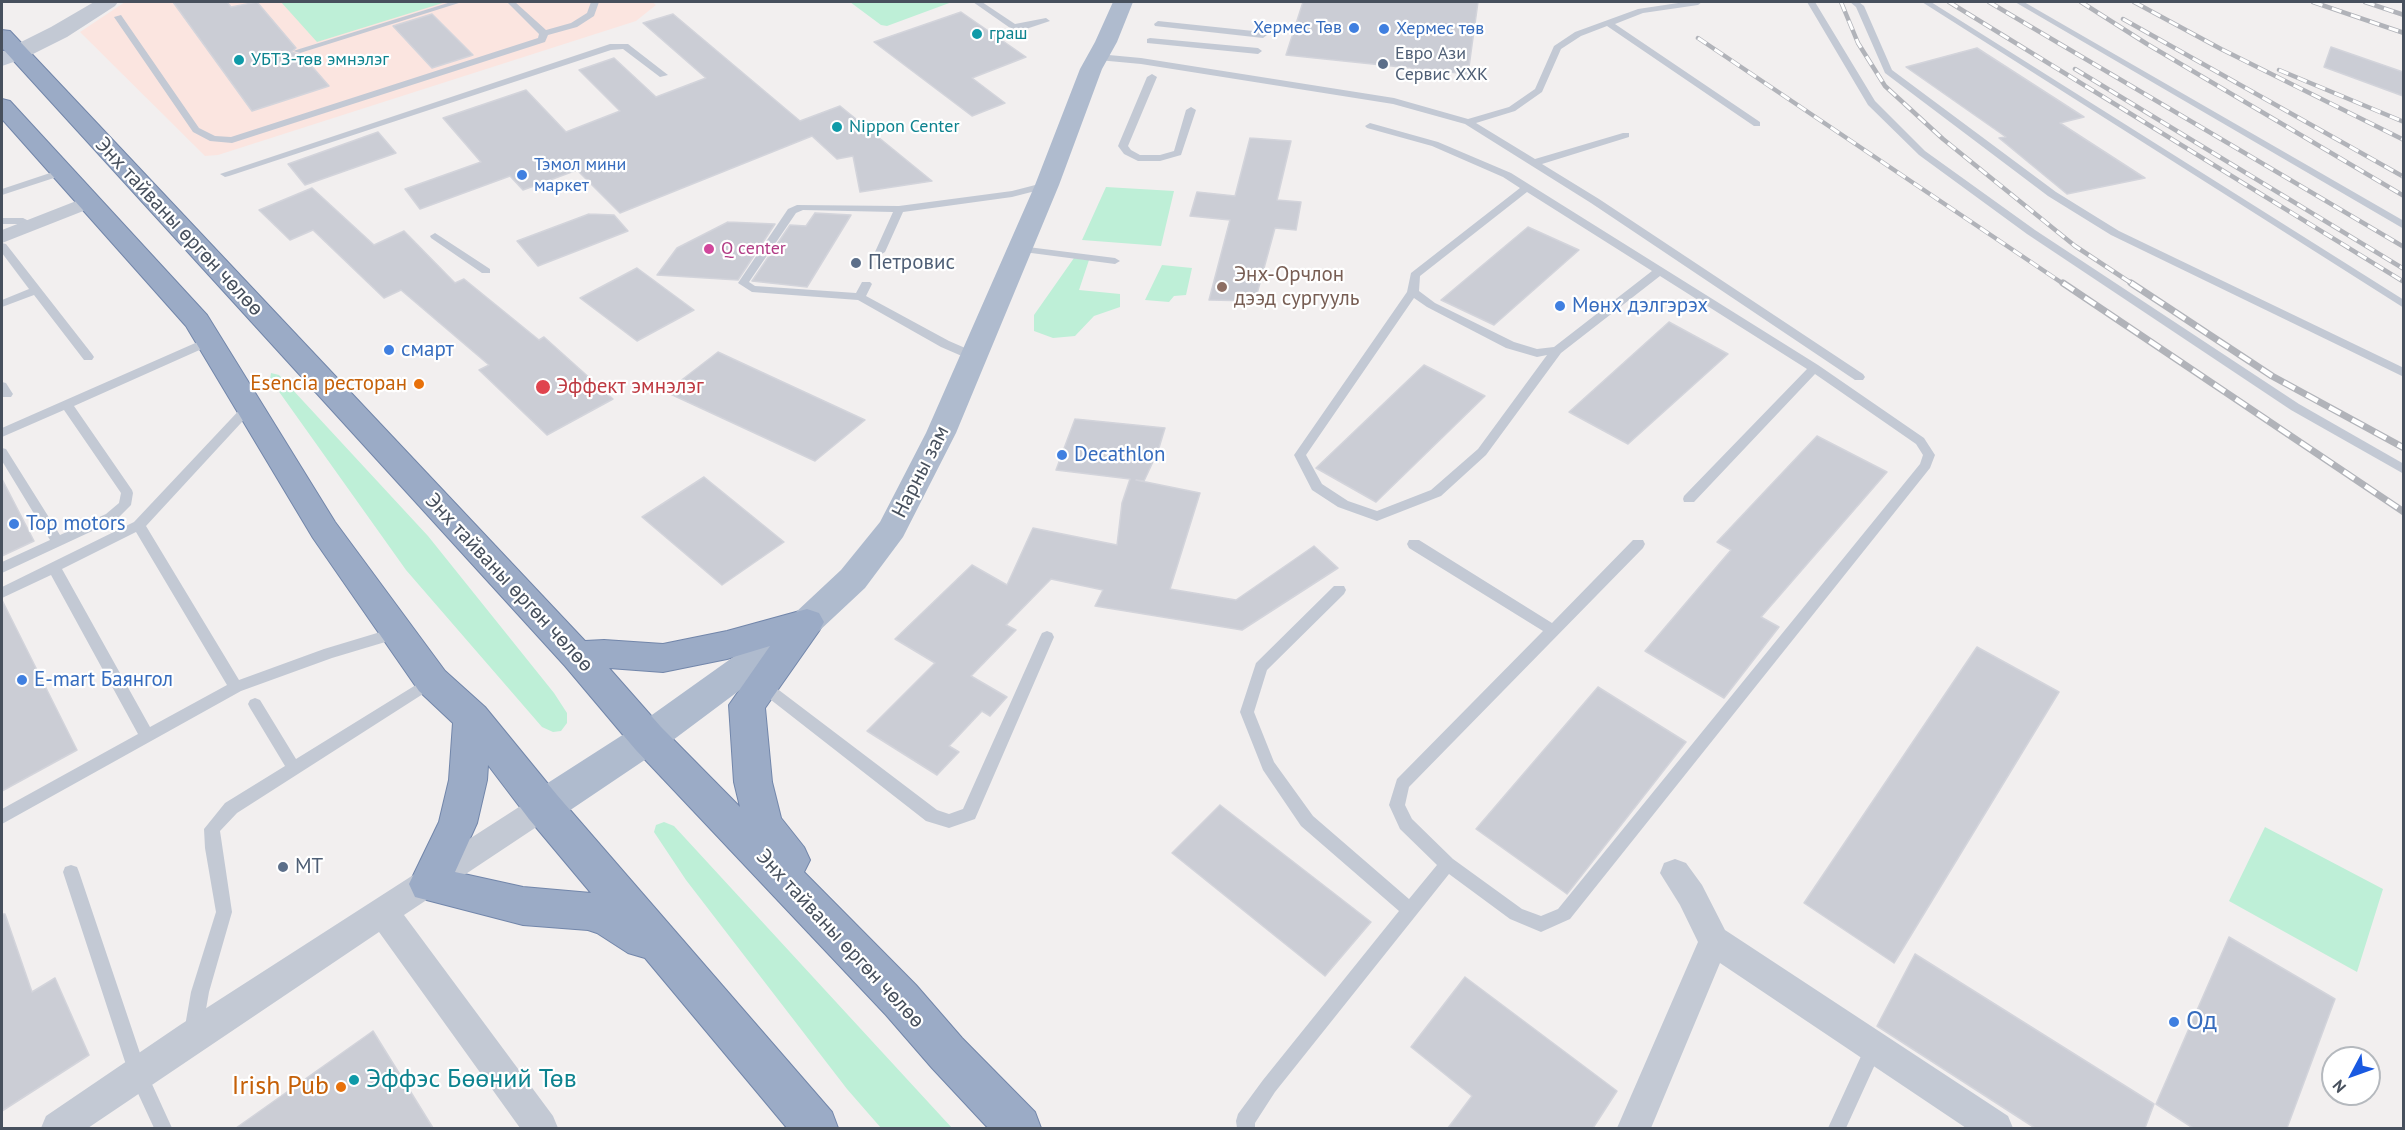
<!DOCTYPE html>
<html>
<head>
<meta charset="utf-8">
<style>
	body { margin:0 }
	#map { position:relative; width:2405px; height:1130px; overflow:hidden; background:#f2efef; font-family:"PT Sans",sans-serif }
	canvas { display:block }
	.frame { position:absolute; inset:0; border:3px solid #47505d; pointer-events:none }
	.north { position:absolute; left:2321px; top:1046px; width:60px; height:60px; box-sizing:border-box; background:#fff; border:2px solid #b5b9be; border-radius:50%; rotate:229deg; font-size:16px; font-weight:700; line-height:24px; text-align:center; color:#47505d }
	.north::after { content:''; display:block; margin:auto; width:21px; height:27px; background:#1959e1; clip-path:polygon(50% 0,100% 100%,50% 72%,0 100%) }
</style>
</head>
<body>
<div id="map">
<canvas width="2405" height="1130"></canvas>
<div class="frame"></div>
<div class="north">N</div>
</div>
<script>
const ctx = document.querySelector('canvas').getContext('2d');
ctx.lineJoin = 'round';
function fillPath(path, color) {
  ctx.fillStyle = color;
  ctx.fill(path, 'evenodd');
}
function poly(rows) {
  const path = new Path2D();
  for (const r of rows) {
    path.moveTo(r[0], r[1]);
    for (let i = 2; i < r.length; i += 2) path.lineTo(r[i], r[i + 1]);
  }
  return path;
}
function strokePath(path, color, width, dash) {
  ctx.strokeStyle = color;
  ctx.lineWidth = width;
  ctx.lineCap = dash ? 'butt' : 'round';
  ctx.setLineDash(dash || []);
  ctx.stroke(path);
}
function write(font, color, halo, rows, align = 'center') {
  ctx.font = font + ' "PT Sans",sans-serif';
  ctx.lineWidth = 4.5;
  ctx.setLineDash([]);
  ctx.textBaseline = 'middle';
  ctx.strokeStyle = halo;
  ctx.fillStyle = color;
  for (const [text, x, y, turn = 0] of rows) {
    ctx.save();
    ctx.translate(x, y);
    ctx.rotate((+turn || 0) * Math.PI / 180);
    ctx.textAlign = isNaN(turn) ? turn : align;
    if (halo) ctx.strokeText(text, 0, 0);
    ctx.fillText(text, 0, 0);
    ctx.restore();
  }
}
const medical = poly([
	[125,2,652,2,656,5,636,21,218,155,205,156,80,32]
]);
const green = poly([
	[281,2,446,2,317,42],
	[850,2,952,2,887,26,881,25],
	[1106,187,1174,191,1161,246,1082,240],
	[1074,258,1089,260,1079,290,1120,294,1120,307,1094,316,1075,336,1053,338,1034,331,1034,315],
	[1162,265,1192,268,1186,295,1174,296,1169,302,1145,300],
	[271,373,279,375,428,536,554,693,567,713,567,723,561,731,553,732,542,727,406,570,270,379],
	[664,822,674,826,952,1128,881,1128,847,1089,686,880,654,832,656,825],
	[2265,827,2383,889,2357,972,2229,901]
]);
const building = poly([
	[173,2,227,2,231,7,257,2,296,48,291,52,302,55,329,86,252,111,173,2],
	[1303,2,1478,2,1468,74,1286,55,1303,2],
	[961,12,1026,57,972,78,1005,103,972,116,874,42,961,12],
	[432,14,473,55,432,68,393,26,432,14],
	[673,14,800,121,840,106,932,181,860,192,853,156,837,159,812,136,620,213,577,170,523,190,510,176,420,209,405,189,481,162,443,118,526,90,566,132,620,111,579,70,614,58,656,97,706,78,643,23,673,14],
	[2331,47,2403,72,2403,96,2324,67,2331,47],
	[1977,48,2084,117,2060,123,2145,178,2067,194,1999,138,2006,137,1906,67,1977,48],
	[378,132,396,153,305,185,288,164,378,132],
	[1250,138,1291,141,1277,200,1301,202,1296,230,1275,228,1255,301,1209,300,1230,220,1190,216,1197,192,1235,196,1250,138],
	[312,188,374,245,404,231,455,283,464,279,539,340,544,337,613,399,547,435,479,370,489,365,401,290,384,298,313,230,290,240,259,210,312,188],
	[815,213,851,215,807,287,752,281,790,225,806,226,815,213],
	[589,214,614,215,628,231,538,266,517,241,589,214],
	[728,222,775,224,738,280,657,275,677,248,728,222],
	[1528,227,1579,250,1494,325,1441,300,1528,227],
	[637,268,694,310,637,341,580,298,637,268],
	[1669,322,1728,354,1628,444,1569,412,1669,322],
	[718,352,865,420,815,461,666,392,718,352],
	[1424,365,1485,396,1376,502,1316,468,1424,365],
	[1075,419,1165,428,1158,451,1144,481,1136,480,1200,493,1170,589,1236,600,1314,546,1338,568,1242,630,1095,606,1103,590,1051,579,1006,625,1016,630,971,676,1007,697,990,716,982,711,949,746,959,752,937,775,867,731,935,663,895,639,972,565,1007,585,1033,528,1117,545,1122,503,1130,479,1056,470,1075,419],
	[1817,436,1887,472,1761,617,1779,627,1724,698,1645,651,1731,550,1717,542,1817,436],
	[704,477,784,542,722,585,642,517,704,477],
	[2,479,34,541,2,556,2,479],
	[2,600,77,750,2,791,2,600],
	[1977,647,2059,692,1894,963,1804,903,1977,647],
	[1598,687,1686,742,1567,894,1476,829,1598,687],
	[1220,805,1371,922,1325,976,1172,853,1220,805],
	[2,914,5,914,32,992,55,978,89,1055,2,1111,2,914],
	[2229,937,2335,999,2287,1128,2193,1128,2156,1104,2229,937],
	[1915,954,2154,1104,2145,1128,2035,1128,1877,1026,1915,954],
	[1465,977,1617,1091,1593,1128,1448,1128,1472,1096,1411,1047,1465,977],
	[373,1031,433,1128,236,1128,373,1031]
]);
const service = poly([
	[451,2,462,2,300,53,293,51,451,2],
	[507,2,515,2,546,30,571,23,587,13,591,2,599,2,594,16,577,27,548,35,545,42,232,143,210,141,193,132,114,17,121,15,199,128,215,136,231,137,538,38,539,34,507,2],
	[973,2,982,2,1015,24,1046,18,1050,21,1023,30,1013,30,973,2],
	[1685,2,1702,2,1698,5,1643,13,1615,24,1760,122,1760,126,1754,126,1607,26,1581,36,1561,49,1542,92,1515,111,1476,123,1535,159,1623,133,1629,133,1629,137,1542,164,1599,199,1863,374,1865,377,1863,380,1855,380,1591,203,1465,124,1393,104,1141,64,1098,60,1094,57,1098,54,1141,58,1394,98,1468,119,1509,107,1535,89,1554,46,1575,32,1638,9,1685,2],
	[1807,2,1815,2,1875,101,1925,151,2035,230,2299,404,2404,464,2404,474,2291,410,2027,234,1919,155,1868,105,1807,2],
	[1850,2,1859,2,1864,6,1892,70,2056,192,2119,231,2404,368,2404,377,2111,235,2048,196,1885,73,1856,7,1850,2],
	[1922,2,1931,2,2404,300,2404,308,1922,2],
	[2015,2,2024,2,2404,221,2404,229,2015,2],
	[1158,21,1263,32,1267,35,1263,38,1155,26,1154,24,1158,21],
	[1150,38,1258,48,1262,51,1258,54,1147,43,1147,39,1150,38],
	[610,44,628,44,668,75,660,77,623,49,611,50,229,176,225,177,220,174,610,44],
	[1152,74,1157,77,1128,146,1131,150,1140,155,1160,155,1174,151,1186,110,1191,107,1196,110,1181,155,1160,161,1138,161,1124,154,1118,146,1147,77,1152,74],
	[1370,123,1438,142,1511,173,1818,365,1924,438,1935,455,1930,468,1570,919,1541,932,1510,919,1449,874,1275,1092,1255,1123,1255,1128,1237,1128,1236,1121,1238,1114,1263,1080,1399,911,1301,826,1263,770,1240,712,1256,663,1334,586,1344,586,1346,590,1344,594,1267,670,1254,712,1274,762,1313,816,1409,899,1437,865,1400,829,1389,805,1397,779,1543,631,1409,548,1407,544,1409,540,1419,540,1552,623,1633,540,1643,540,1645,544,1643,548,1409,787,1405,805,1412,819,1453,859,1522,909,1541,916,1558,909,1920,464,1923,455,1916,444,1815,374,1694,502,1684,502,1683,499,1684,496,1807,369,1660,276,1561,353,1486,455,1441,496,1377,521,1338,507,1312,490,1294,455,1407,292,1411,273,1520,188,1503,177,1432,146,1367,128,1365,126,1370,123],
	[1527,192,1652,271,1554,347,1537,349,1514,342,1435,303,1419,291,1420,276,1527,192],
	[1414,298,1427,307,1506,348,1537,357,1547,355,1478,449,1431,490,1377,511,1348,501,1322,484,1306,455,1414,298],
	[62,169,66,170,66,174,2,195,2,189,62,169],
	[1047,182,1051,183,1051,187,1012,197,903,212,885,252,880,255,875,252,893,212,803,210,796,213,749,282,755,286,856,293,862,282,870,282,872,284,866,296,949,341,979,354,981,357,979,360,971,360,941,347,858,300,752,292,738,283,788,209,797,205,899,206,1012,191,1047,182],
	[2,218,23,218,37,225,32,228,21,224,2,224,2,218],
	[435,233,490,269,490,273,482,273,431,238,430,236,435,233],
	[2,243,6,244,92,354,94,357,92,360,84,360,34,295,2,307,2,300,29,289,2,253,2,243],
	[1020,246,1115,258,1120,261,1115,264,1016,251,1015,249,1020,246],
	[209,337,215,341,213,344,74,406,132,490,133,493,131,505,116,520,2,573,2,562,50,540,2,461,2,448,6,449,60,535,106,514,119,503,121,493,64,410,2,437,2,428,209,337],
	[2,382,6,383,11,391,13,394,11,397,3,397,2,382],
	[249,403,255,407,253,410,146,526,239,680,324,649,397,627,402,629,404,633,402,637,332,658,241,691,2,824,2,809,138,734,51,575,2,598,2,587,134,522,245,404,249,403],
	[136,532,227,685,150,727,62,569,136,532],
	[1047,631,1052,633,1054,637,975,819,949,828,926,821,757,689,755,685,757,681,762,679,767,681,937,810,949,814,963,809,1040,637,1042,633,1047,631],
	[432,675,437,677,439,681,437,685,237,813,220,831,232,912,209,992,202,1032,199,1038,193,1041,187,1038,184,1032,191,992,216,912,205,848,204,829,225,803,285,766,250,708,248,704,250,700,255,698,260,700,296,759,432,675],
	[71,865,77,867,79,872,146,1071,172,1128,154,1128,129,1074,63,872,65,867,71,865],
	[1874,1038,1880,1041,1883,1047,1846,1128,1828,1128,1868,1041,1874,1038]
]);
const minor = poly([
	[89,196,96,198,99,202,96,206,2,243,2,230,89,196],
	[543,794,553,798,558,807,553,816,404,915,553,1116,558,1128,520,1128,379,932,88,1128,41,1128,46,1116,180,1025,533,798,543,794],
	[1675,859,1686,863,1702,885,1725,930,2008,1116,2013,1128,1966,1128,1720,963,1651,1128,1617,1128,1698,942,1680,905,1660,873,1664,863,1675,859]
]);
const tertiary = poly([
	[94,2,118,2,115,6,67,37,25,58,17,60,9,58,6,53,9,48,51,27,94,2]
]);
const secondary = poly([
	[17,46,25,48,28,53,25,58,2,66,2,52,17,46]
]);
const primary = poly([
	[1113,2,1133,2,1117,42,1102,69,1059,185,956,433,903,537,865,588,819,631,661,749,557,819,543,824,529,819,524,807,529,795,635,727,795,613,841,570,880,522,926,433,1035,185,1080,69,1095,42,1113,2]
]);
const trunk = poly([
	[2,30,10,31,585,641,604,640,663,644,727,631,807,609,819,613,824,622,819,631,765,708,772,782,781,818,804,847,810,860,804,872,916,985,962,1038,1035,1112,1041,1128,988,1128,932,1068,886,1015,635,749,565,666,2,48,2,30],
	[770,646,729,705,734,782,740,807,661,727,609,668,663,672,727,659,770,646],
	[2,99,10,101,207,315,335,522,445,671,485,707,557,795,832,1112,838,1128,787,1128,645,958,628,953,597,933,588,930,523,925,415,897,409,884,439,822,449,780,453,723,419,691,313,538,186,326,2,119,2,99],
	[488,765,529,819,591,893,523,887,455,872,477,823,487,780,488,765]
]);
const railFar1 = poly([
	[1841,2,1858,43,1885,86,1943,139,2075,246,2134,285],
	[1949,2,2404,282],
	[1989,2,2404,247],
	[2081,2,2147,44,2404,196],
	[2134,2,2221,49,2404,140],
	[2313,2,2404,33],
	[2365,2,2404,15],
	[2123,19,2404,177],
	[1698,38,2065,285],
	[2075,69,2404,269],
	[2279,70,2404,122]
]);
const rail = poly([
	[2063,283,2404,512],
	[2131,283,2272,376,2404,448]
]);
const markers = [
	[1354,28,6,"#3f7fe0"],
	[1384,29,6,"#3f7fe0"],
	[977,34,6,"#0f9aa8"],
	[239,60,6,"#0f9aa8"],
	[1383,64,6,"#5c6f8a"],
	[837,127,6,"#0f9aa8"],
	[522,175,6,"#3f7fe0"],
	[709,249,6,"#d1479c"],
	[856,263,6,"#5c6f8a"],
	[1222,287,6,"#8d6e63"],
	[1560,306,6,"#3f7fe0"],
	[389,350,6,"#3f7fe0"],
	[419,384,6,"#e8710a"],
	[543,387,8,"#e0444e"],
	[1062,455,6,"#3f7fe0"],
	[14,524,6,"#3f7fe0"],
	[22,680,6,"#3f7fe0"],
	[283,867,6,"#5c6f8a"],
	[2174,1022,6,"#3f7fe0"],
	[354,1080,6,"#0f9aa8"],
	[341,1087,6,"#e8710a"]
];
const farShopnames = [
	["Хермес Төв",1342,28,"right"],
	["Хермес төв",1396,29],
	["Тэмол мини",534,165],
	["маркет",534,186]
];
const farCulturenames = [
	["граш",989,34],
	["УБТЗ-төв эмнэлэг",251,60],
	["Nippon Center",849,127]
];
const farServicenames = [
	["Евро Ази",1395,54],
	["Сервис ХХК",1395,75]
];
const farHotelnames = [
	["Q center",721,249]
];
const streetNames = [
	["Энх тайваны өргөн чөлөө",179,227,47],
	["Нарны зам",921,472,-63],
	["Энх тайваны өргөн чөлөө",509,583,47],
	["Энх тайваны өргөн чөлөө",840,939,47]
];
const serviceNames = [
	["Петровис",868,263],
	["МТ",295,867]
];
const educationNames = [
	["Энх-Орчлон",1234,275],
	["дээд сургууль",1234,299]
];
const shopNames = [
	["Мөнх дэлгэрэх",1572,306],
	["смарт",401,350],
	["Decathlon",1074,455],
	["Top motors",26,524],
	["E-mart Баянгол",34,680]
];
const foodNames = [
	["Esencia ресторан",407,384]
];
const healthNames = [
	["Эффект эмнэлэг",556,387]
];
const nearShopnames = [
	["Од",2186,1022]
];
const nearCulturenames = [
	["Эффэс Бөөний Төв",366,1080]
];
const nearFoodnames = [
	["Irish Pub",329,1087]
];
fillPath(medical, '#fbe5e0');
fillPath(green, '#beefd7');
fillPath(building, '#cbcdd5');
strokePath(building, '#d3d4db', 1.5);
strokePath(trunk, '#7286aa', 2);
fillPath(service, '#c3c9d4');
fillPath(minor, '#c3c9d4');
fillPath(tertiary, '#c3c9d4');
fillPath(secondary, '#c2cad8');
fillPath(primary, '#afbbce');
fillPath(trunk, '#9babc6');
strokePath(railFar1, '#b1b3b9', 4.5);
strokePath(rail, '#b1b3b9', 7);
strokePath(railFar1, '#fff', 3, [10]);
strokePath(rail, '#fff', 4.5, [13]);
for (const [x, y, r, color] of markers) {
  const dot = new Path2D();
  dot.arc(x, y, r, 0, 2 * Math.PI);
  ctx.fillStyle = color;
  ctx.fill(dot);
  strokePath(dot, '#fff', 2);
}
write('18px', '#366cbe', '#fff', farShopnames, 'left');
write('18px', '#0d838f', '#fff', farCulturenames, 'left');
write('18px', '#4e5e75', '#fff', farServicenames, 'left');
write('18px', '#b23c85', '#fff', farHotelnames, 'left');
write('21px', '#47505d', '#fff', streetNames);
write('21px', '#4e5e75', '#fff', serviceNames, 'left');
write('21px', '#785e54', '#fff', educationNames, 'left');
write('21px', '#366cbe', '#fff', shopNames, 'left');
write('21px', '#c56008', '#fff', foodNames, 'right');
write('21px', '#be3a42', '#fff', healthNames, 'left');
write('26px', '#366cbe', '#fff', nearShopnames, 'left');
write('26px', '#0d838f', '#fff', nearCulturenames, 'left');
write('26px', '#c56008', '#fff', nearFoodnames, 'right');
</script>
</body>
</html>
